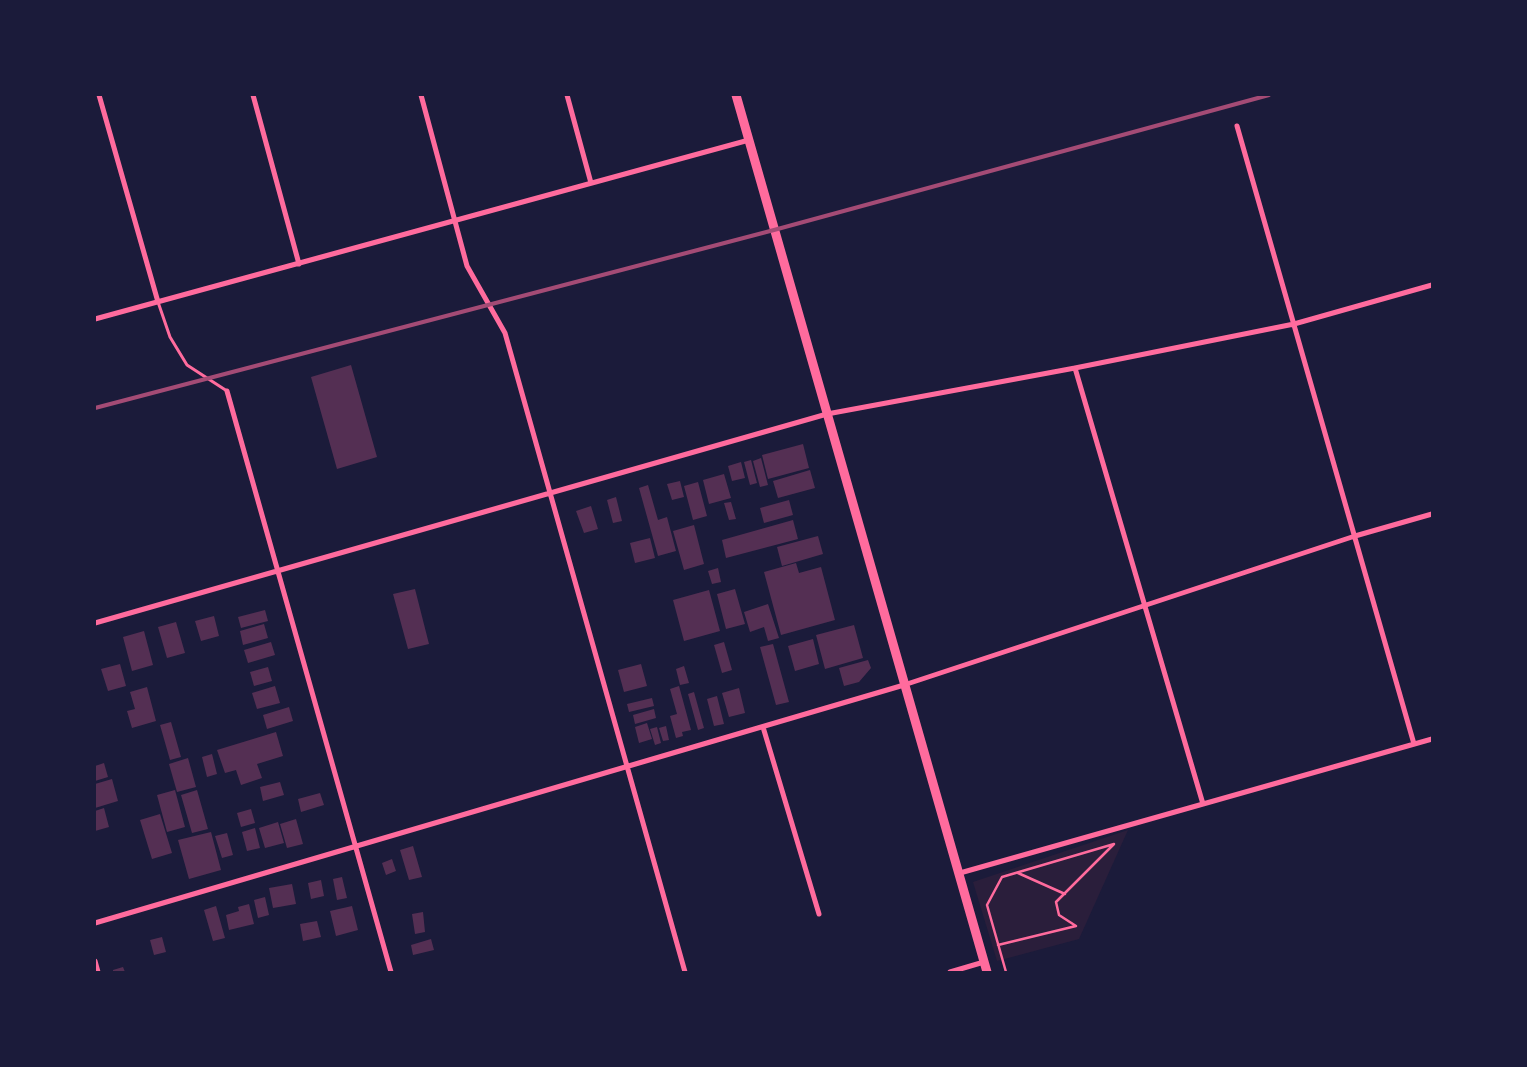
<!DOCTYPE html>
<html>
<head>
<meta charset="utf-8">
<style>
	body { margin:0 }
	#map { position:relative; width:1527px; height:1067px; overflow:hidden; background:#1b1b3a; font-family:"Space Grotesk",sans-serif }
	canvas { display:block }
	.frame { position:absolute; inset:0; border:96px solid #1b1b3a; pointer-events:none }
</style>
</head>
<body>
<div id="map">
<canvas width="1527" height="1067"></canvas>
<div class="frame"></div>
</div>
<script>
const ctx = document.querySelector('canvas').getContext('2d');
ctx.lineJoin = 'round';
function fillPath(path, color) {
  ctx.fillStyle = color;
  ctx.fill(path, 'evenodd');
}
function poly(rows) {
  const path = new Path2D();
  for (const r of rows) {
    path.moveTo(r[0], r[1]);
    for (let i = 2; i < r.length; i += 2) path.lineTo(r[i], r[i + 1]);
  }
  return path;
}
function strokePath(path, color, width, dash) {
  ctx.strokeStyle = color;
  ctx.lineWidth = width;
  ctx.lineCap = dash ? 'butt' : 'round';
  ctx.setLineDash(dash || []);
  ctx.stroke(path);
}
const green = poly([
	[1128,830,1079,939,997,961,973,882]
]);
const building = poly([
	[351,365,377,457,337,469,311,377],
	[803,444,809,468,768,479,762,455],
	[761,458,768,485,760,487,753,461],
	[751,460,757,483,750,485,744,462],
	[741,462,745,478,732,481,728,466],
	[810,470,815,488,778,498,773,481],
	[724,474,731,498,709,504,703,480],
	[680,481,684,497,672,500,667,484],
	[698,482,707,516,693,520,684,486],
	[648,485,658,520,667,517,676,551,658,556,639,488],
	[616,497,622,521,613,523,607,500],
	[789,500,793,515,764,523,760,508],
	[731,502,736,519,729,520,724,503],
	[591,506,598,529,584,533,576,511],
	[793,520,798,539,726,558,722,540],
	[694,525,704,564,684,570,673,531],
	[818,536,823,554,782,566,777,547],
	[650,538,655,558,635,563,630,543],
	[796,563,799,573,821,567,835,620,781,635,764,572],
	[718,568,721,582,712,584,708,571],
	[415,589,429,644,408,649,393,594],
	[735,589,745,624,726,629,717,594],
	[709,590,720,631,684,641,673,600],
	[768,604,779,638,768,641,764,627,750,632,744,612],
	[265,610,268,621,241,628,238,617],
	[214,616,219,636,201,641,195,621],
	[176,622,185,653,167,658,158,627],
	[264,624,268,638,243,645,240,631],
	[854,625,863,658,825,669,816,635],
	[144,631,153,665,132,671,123,637],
	[813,639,819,664,795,671,788,646],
	[271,642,275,655,248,663,244,650],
	[724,642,732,670,722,673,714,645],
	[773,644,789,702,776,705,760,647],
	[868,660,871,668,859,682,844,686,839,668],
	[120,664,126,686,108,691,101,669],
	[641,664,647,686,624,692,618,670],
	[684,666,689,683,680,685,676,669],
	[268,667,272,681,254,686,250,672],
	[275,686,280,703,257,709,252,693],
	[679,686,691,730,682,732,683,736,676,738,670,716,677,714,670,689],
	[147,687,156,721,132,728,127,711,135,709,130,692],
	[739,688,745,713,729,717,722,693],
	[694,692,704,728,698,730,688,694],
	[717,696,724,724,714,726,707,699],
	[652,698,654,706,629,712,627,704],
	[289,707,293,721,267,729,263,715],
	[654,709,656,718,635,724,633,715],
	[171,722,181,757,170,760,160,725],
	[647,723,652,739,639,743,635,727],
	[666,726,669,740,663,741,659,728],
	[657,727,661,743,655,745,650,729],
	[276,732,283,756,257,764,262,778,241,785,236,770,225,773,217,750],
	[212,754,217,774,207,777,202,757],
	[188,758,196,787,177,792,169,764],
	[104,763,108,777,95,781,95,766],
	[112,779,118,801,95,808,95,784],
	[280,782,284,795,263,801,260,787],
	[175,790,185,827,167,832,157,795],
	[197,790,208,829,192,833,181,795],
	[320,793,324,805,301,812,298,799],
	[104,808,109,827,95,831,95,811],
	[251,809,255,823,241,827,237,813],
	[160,814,172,853,152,859,140,820],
	[296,819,303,844,287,848,280,824],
	[278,822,284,843,265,848,259,828],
	[255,828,260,848,247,851,242,832],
	[211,832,221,870,189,879,178,840],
	[227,833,233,855,222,858,215,836],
	[413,846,422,877,409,880,400,850],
	[392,859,396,871,386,875,382,863],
	[342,877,347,898,337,900,333,879],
	[321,880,324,896,311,899,308,883],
	[292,884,296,904,273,908,269,888],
	[265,897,269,915,258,918,254,900],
	[249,904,254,924,229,930,226,915,239,911,238,907],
	[216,906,225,938,213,941,204,910],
	[352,906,358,930,336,936,330,911],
	[423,912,425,932,415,934,412,914],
	[317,921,321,937,303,941,300,924],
	[162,937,166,952,154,955,150,940],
	[431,939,434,950,413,955,411,945],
	[123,967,125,972,113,972,113,970]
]);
const path = poly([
	[1018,873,1065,894],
	[998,945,1076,926,1059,915,1056,902,1114,844,1002,877,987,905,1006,972]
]);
const service = poly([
	[158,302,170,337,187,365,227,391]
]);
const minor = poly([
	[99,95,158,302],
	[253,95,299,264],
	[421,95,467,266,505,333,685,972],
	[567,95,591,183],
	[1237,126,1414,744],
	[95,319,749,140],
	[1075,368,1203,804],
	[227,391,391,972],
	[95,623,827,414,1075,368,1294,324,1432,285],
	[763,727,819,914],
	[960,873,1432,739],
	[95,923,904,685,1355,536,1432,514],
	[95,961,98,972],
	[950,972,984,962]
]);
const tertiary = poly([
	[736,95,987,972]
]);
const rail = poly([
	[95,408,774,230,1269,95]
]);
fillPath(green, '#2a1e3b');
fillPath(building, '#542f53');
strokePath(path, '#ff6b9d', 2.5);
strokePath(service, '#ff6b9d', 3);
strokePath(minor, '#ff6b9d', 5);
strokePath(tertiary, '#ff6b9d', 9);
strokePath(rail, '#a44b75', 4);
</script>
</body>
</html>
